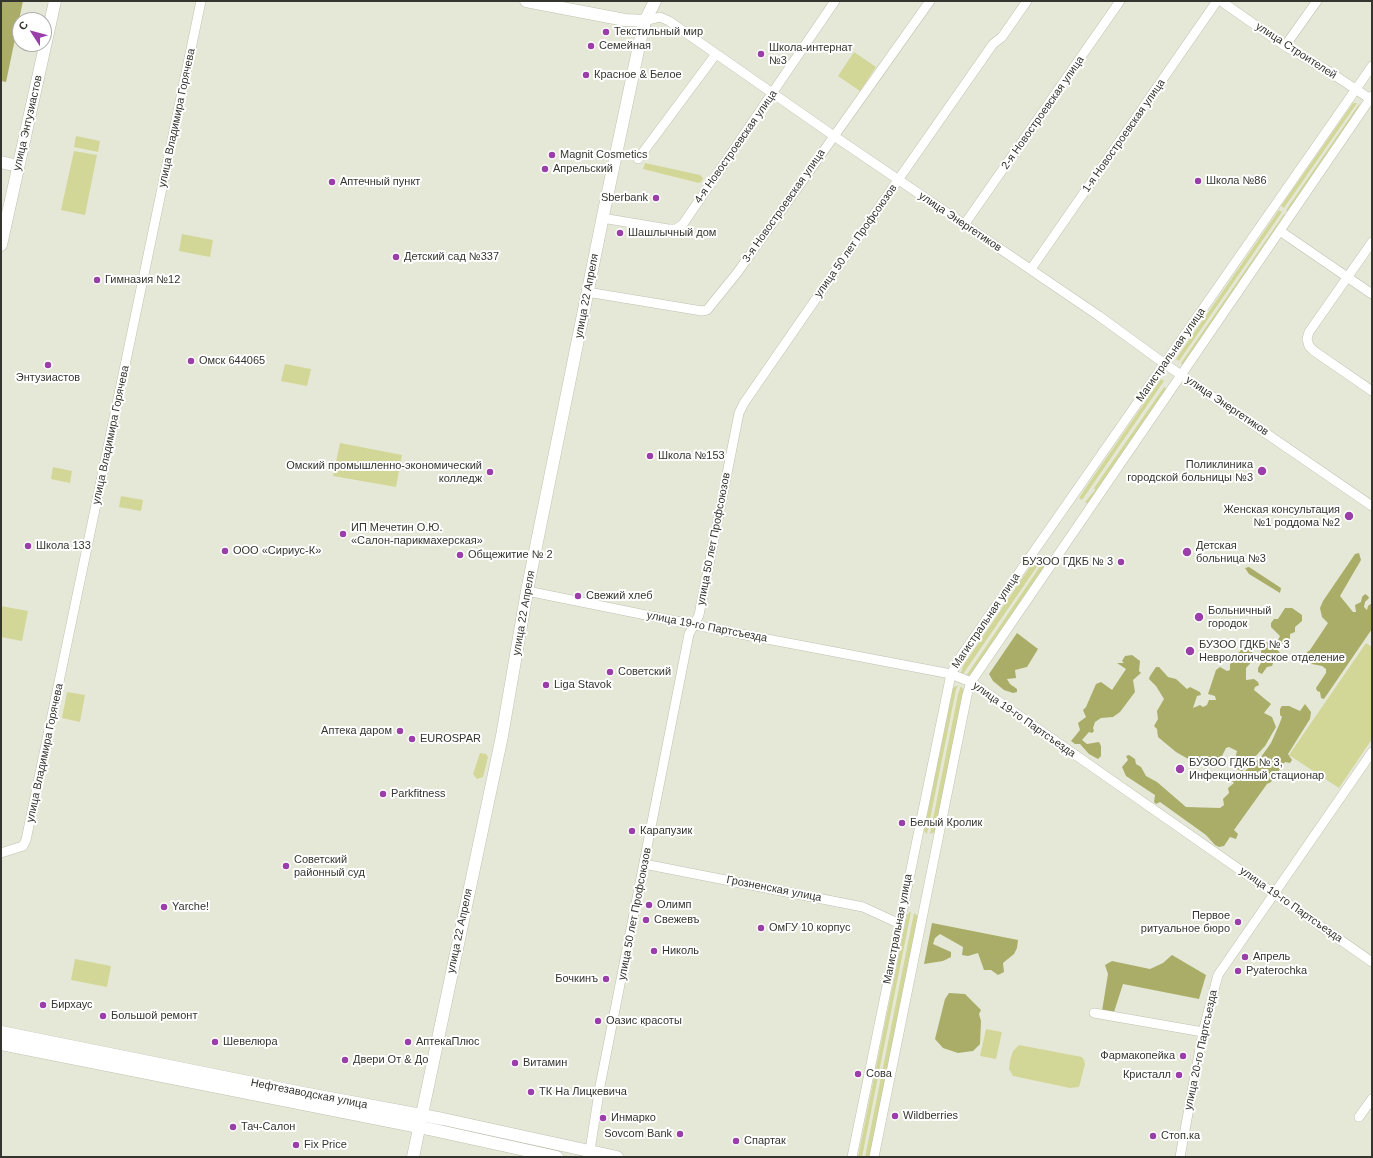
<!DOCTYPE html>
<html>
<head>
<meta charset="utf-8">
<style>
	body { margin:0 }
	#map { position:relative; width:1373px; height:1158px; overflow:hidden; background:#e6e8d7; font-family:Arial,sans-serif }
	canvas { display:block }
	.frame { position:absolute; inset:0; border:2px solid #35352f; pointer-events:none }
	.north { position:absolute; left:12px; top:12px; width:40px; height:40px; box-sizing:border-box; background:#fff; border:1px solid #aeaeac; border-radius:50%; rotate:306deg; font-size:11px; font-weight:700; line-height:16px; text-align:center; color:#35352f }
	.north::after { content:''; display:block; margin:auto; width:14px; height:18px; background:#9a3ea9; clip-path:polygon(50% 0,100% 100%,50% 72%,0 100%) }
</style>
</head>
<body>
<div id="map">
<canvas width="1373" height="1158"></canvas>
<div class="frame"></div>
<div class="north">С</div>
</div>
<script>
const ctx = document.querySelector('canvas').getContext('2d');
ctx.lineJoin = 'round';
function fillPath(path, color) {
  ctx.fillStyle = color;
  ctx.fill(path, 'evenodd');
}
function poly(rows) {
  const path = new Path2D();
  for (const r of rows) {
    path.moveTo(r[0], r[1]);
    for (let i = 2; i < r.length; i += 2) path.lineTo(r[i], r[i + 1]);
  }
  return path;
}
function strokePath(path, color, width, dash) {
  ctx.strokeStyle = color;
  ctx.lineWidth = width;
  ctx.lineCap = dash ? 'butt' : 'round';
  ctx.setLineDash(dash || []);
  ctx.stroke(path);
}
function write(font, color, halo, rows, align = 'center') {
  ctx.font = font + ' Arial,sans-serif';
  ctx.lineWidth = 4;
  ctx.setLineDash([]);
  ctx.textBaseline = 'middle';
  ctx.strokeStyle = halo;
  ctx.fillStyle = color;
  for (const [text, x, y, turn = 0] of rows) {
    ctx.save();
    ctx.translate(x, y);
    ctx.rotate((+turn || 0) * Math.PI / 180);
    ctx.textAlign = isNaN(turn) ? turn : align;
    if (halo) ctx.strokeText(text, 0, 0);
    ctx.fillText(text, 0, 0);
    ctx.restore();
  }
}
const green = poly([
	[854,52,876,67,860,91,838,76],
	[1353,103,1357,103,1284,208,1281,206],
	[1359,104,1360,106,1288,212,1286,210],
	[76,136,100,141,98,152,74,147],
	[74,151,97,155,85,215,61,210],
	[645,163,700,175,703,178,702,181,699,183,643,169],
	[1279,210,1282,212,1179,361,1176,359],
	[1284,214,1286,216,1183,365,1181,363],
	[182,234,213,240,210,257,179,251],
	[285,364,311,369,307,386,281,381],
	[1161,379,1164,381,1082,500,1079,498,1087,486],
	[1164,387,1167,389,1088,504,1085,502,1095,490,1094,488],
	[340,443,402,455,396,487,333,476],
	[53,467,72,471,70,483,51,479],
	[121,496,143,500,141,511,119,507],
	[1039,557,1043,558,963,674,961,673,963,666,1036,558],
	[1045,559,1046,564,971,674,966,676],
	[1,606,28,611,22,641,1,637],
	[1366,643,1372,647,1372,739,1339,788,1289,755],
	[958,685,956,690,927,834,924,831,925,825,953,688],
	[961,686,964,691,937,826,935,832,930,834,958,694],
	[67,692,85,695,80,722,62,718],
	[480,753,486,754,488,757,483,777,477,779,473,774],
	[910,912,911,912,862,1157,858,1157,907,915],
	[914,913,918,916,870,1157,865,1157],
	[75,959,111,966,107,987,71,980],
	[986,1029,1002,1032,996,1059,980,1056],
	[1019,1045,1082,1057,1084,1060,1085,1064,1079,1087,1070,1088,1013,1076,1009,1069,1010,1060,1013,1051]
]);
const forest = poly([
	[1,1,23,1,6,82,1,81],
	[1359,553,1361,560,1340,596,1353,612,1356,612,1355,605,1361,602,1362,597,1365,594,1368,596,1369,598,1365,602,1364,607,1367,610,1368,606,1372,603,1372,629,1324,699,1321,698,1320,692,1317,691,1316,688,1326,673,1326,669,1322,666,1312,664,1305,654,1310,650,1328,623,1322,617,1320,608,1323,601,1355,554],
	[1249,567,1281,588,1280,593,1249,574,1245,568],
	[1285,608,1292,608,1302,615,1302,621,1295,627,1295,632,1290,634,1290,639,1283,644,1278,640,1280,636,1271,627,1271,623,1274,619,1278,619],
	[1017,633,1038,649,1027,667,1015,670,1016,678,1007,679,1010,684,1017,689,1017,692,1013,693,1004,690,993,681,989,674],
	[1274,640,1276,644,1275,647,1280,653,1275,658,1272,666,1267,667,1262,674,1258,672,1258,668,1265,656,1261,653,1262,644],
	[1240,643,1247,648,1252,647,1250,651,1257,656,1246,668,1246,680,1254,679,1258,682,1259,685,1255,687,1254,690,1271,704,1264,713,1272,717,1276,727,1265,746,1242,771,1233,768,1237,751,1229,747,1226,748,1216,768,1204,763,1197,764,1176,752,1158,737,1157,729,1154,726,1158,719,1157,711,1164,699,1156,686,1149,679,1150,676,1156,667,1159,667,1168,677,1176,679,1187,689,1190,687,1200,692,1201,695,1197,696,1193,708,1200,705,1203,707,1207,705,1209,700,1216,700,1215,696,1208,694,1216,670,1220,667,1227,671,1230,670,1230,664,1240,658,1236,656,1241,650,1239,647],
	[1132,655,1140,661,1139,671,1141,673,1133,680,1135,692,1120,712,1113,717,1101,718,1095,722,1093,728,1094,731,1092,733,1089,732,1082,740,1087,744,1099,742,1101,746,1101,756,1098,759,1089,754,1080,744,1075,744,1071,741,1080,730,1078,723,1086,717,1083,710,1086,707,1096,684,1101,682,1112,690,1126,669,1117,663,1124,663,1122,661,1125,656],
	[1305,704,1311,712,1310,719,1288,754,1292,760,1290,763,1285,762,1271,782,1267,784,1234,830,1238,834,1236,839,1230,837,1224,846,1219,847,1215,845,1206,835,1160,802,1156,804,1154,802,1155,795,1126,776,1122,767,1128,760,1126,756,1129,755,1135,759,1136,764,1141,767,1146,776,1157,782,1186,807,1220,808,1224,805,1223,799,1229,793,1228,788,1234,783,1232,781,1241,777,1246,770,1261,757,1271,743,1279,725,1282,717,1280,715,1280,709,1282,706,1289,706,1300,711],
	[932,923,1018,940,1017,948,1014,954,1003,963,1004,972,998,975,991,970,984,970,978,953,968,956,962,955,963,947,940,934,935,938,933,944,951,952,951,957,943,961,924,964],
	[1172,955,1206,975,1199,999,1123,984,1114,1012,1102,1011,1108,974,1105,965,1112,961,1150,969,1163,963],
	[949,993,965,994,981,1010,979,1014,981,1021,980,1044,973,1051,958,1053,943,1048,935,1039,945,999]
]);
const minor = poly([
	[1221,1,1285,46,1325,69,1372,100],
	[645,21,660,17,669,21,834,136,1099,316,1165,364,1372,506],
	[1285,46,1317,1],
	[638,159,716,54],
	[602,218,668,229,676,229,683,224,835,1],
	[964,225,1120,1],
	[1280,231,1372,294],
	[1372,242,1309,332,1307,339,1309,346,1314,351,1372,391],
	[1031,269,1217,1],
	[587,292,702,311,707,310,737,273,930,1],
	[527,591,725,631,951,674,971,682,1372,962],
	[1,853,23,846,26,840,201,1],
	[644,864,863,907,900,924],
	[1094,1013,1203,1032],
	[1359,1117,1372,1099],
	[589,1157,600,1086,689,634,699,615,739,413,744,403,898,180,993,44,1002,37,1027,1],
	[852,1157,951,674,961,656,1372,66],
	[874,1157,967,695,971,682,1372,96],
	[1180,1157,1203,1032,1218,975,1372,752]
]);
const major = poly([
	[526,1,625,20,645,21],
	[1,162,18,166],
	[1,245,55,1],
	[1,1032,303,1093,443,1119,617,1157],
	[1,1044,434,1130,557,1157],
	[413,1157,502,736,527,591,604,211,640,41,645,21,655,1]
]);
const markers = [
	[606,32,4,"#9a3ea9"],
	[591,46,4,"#9a3ea9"],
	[761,54,4,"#9a3ea9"],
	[586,75,4,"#9a3ea9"],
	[552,155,4,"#9a3ea9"],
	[545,169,4,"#9a3ea9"],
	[1198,181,4,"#9a3ea9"],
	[332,182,4,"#9a3ea9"],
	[656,198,4,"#9a3ea9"],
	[620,233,4,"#9a3ea9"],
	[396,257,4,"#9a3ea9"],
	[97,280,4,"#9a3ea9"],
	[191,361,4,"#9a3ea9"],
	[48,365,4,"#9a3ea9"],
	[650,456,4,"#9a3ea9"],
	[1262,471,5,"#9a3ea9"],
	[490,472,4,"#9a3ea9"],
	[1349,516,5,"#9a3ea9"],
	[343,534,4,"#9a3ea9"],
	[28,546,4,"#9a3ea9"],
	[225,551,4,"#9a3ea9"],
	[1187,552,5,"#9a3ea9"],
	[460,555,4,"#9a3ea9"],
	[1121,562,4,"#9a3ea9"],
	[578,596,4,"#9a3ea9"],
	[1199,617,5,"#9a3ea9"],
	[1190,651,5,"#9a3ea9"],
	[610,672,4,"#9a3ea9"],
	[546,685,4,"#9a3ea9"],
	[400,731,4,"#9a3ea9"],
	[412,739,4,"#9a3ea9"],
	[1180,769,5,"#9a3ea9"],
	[383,794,4,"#9a3ea9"],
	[902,823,4,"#9a3ea9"],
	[632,831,4,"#9a3ea9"],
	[286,866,4,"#9a3ea9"],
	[649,905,4,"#9a3ea9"],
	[164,907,4,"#9a3ea9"],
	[646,920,4,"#9a3ea9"],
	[1238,922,4,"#9a3ea9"],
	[761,928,4,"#9a3ea9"],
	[654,951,4,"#9a3ea9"],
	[1245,957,4,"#9a3ea9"],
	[1238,971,4,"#9a3ea9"],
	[606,979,4,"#9a3ea9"],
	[43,1005,4,"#9a3ea9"],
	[103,1016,4,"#9a3ea9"],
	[598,1021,4,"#9a3ea9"],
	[215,1042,4,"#9a3ea9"],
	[408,1042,4,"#9a3ea9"],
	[1183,1056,4,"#9a3ea9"],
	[345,1060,4,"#9a3ea9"],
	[515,1063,4,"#9a3ea9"],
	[858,1074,4,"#9a3ea9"],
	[1179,1075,4,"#9a3ea9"],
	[531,1092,4,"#9a3ea9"],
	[895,1116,4,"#9a3ea9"],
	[603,1118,4,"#9a3ea9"],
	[233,1127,4,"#9a3ea9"],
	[680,1134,4,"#9a3ea9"],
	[1153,1136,4,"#9a3ea9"],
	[736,1141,4,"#9a3ea9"],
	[296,1145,4,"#9a3ea9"]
];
const poiNames = [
	["Текстильный мир",614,32],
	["Семейная",599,46],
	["Школа-интернат",769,48],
	["№3",769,61],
	["Красное & Белое",594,75],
	["Magnit Cosmetics",560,155],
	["Апрельский",553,169],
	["Школа №86",1206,181],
	["Аптечный пункт",340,182],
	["Sberbank",648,198,"right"],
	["Шашлычный дом",628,233],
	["Детский сад №337",404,257],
	["Гимназия №12",105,280],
	["Омск 644065",199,361],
	["Энтузиастов",48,378,"center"],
	["Школа №153",658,456],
	["Поликлиника",1253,465,"right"],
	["городской больницы №3",1253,478,"right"],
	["Омский промышленно-экономический",482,466,"right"],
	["колледж",482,479,"right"],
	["Женская консультация",1340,510,"right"],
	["№1 роддома №2",1340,523,"right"],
	["ИП Мечетин О.Ю.",351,528],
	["«Салон-парикмахерская»",351,541],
	["Школа 133",36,546],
	["Детская",1196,546],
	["больница №3",1196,559],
	["ООО «Сириус-К»",233,551],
	["Общежитие № 2",468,555],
	["БУЗОО ГДКБ № 3",1113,562,"right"],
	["Свежий хлеб",586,596],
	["Больничный",1208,611],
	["городок",1208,624],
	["БУЗОО ГДКБ № 3",1199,645],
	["Неврологическое отделение",1199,658],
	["Советский",618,672],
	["Liga Stavok",554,685],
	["Аптека даром",392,731,"right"],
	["EUROSPAR",420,739],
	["БУЗОО ГДКБ № 3,",1189,763],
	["Инфекционный стационар",1189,776],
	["Parkfitness",391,794],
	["Белый Кролик",910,823],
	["Карапузик",640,831],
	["Советский",294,860],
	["районный суд",294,873],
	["Олимп",657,905],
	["Yarche!",172,907],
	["Первое",1230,916,"right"],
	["ритуальное бюро",1230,929,"right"],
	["Свежевъ",654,920],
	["ОмГУ 10 корпус",769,928],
	["Николь",662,951],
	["Апрель",1253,957],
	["Pyaterochka",1246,971],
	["Бочкинъ",598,979,"right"],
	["Бирхаус",51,1005],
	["Большой ремонт",111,1016],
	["Оазис красоты",606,1021],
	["Шевелюра",223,1042],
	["АптекаПлюс",416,1042],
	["Фармакопейка",1175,1056,"right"],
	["Двери От & До",353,1060],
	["Витамин",523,1063],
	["Сова",866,1074],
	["Кристалл",1171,1075,"right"],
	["ТК На Лицкевича",539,1092],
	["Wildberries",903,1116],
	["Инмарко",611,1118],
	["Тач-Салон",241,1127],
	["Sovcom Bank",672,1134,"right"],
	["Стоп.ка",1161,1136],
	["Спартак",744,1141],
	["Fix Price",304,1145]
];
const streetNames = [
	["улица Строителей",1296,51,33],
	["2-я Новостроевская улица",1043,113,-55],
	["улица Владимира Горячева",177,118,-78],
	["улица Энтузиастов",28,123,-77],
	["1-я Новостроевская улица",1124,136,-55],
	["4-я Новостроевская улица",736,147,-55],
	["3-я Новостроевская улица",784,206,-55],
	["улица Энергетиков",960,222,34],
	["улица 50 лет Профсоюзов",856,241,-55],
	["улица 22 Апреля",587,296,-79],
	["Магистральная улица",1171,355,-55],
	["улица Энергетиков",1227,406,34],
	["улица Владимира Горячева",111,435,-78],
	["улица 50 лет Профсоюзов",714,539,-79],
	["улица 22 Апреля",524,613,-80],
	["Магистральная улица",986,621,-56],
	["улица 19-го Партсъезда",707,627,11],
	["улица 19-го Партсъезда",1024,720,35],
	["улица Владимира Горячева",45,753,-78],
	["Грозненская улица",774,889,11],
	["улица 19-го Партсъезда",1291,905,35],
	["улица 50 лет Профсоюзов",635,914,-79],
	["Магистральная улица",898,929,-79],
	["улица 22 Апреля",460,931,-78],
	["улица 20-го Партсъезда",1201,1050,-78],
	["Нефтезаводская улица",309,1094,11]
];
fillPath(green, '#d2d797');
fillPath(forest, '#a9ad67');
strokePath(minor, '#bec0af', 10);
strokePath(major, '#bec0af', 13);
strokePath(minor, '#fff', 9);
strokePath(major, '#fff', 12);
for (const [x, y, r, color] of markers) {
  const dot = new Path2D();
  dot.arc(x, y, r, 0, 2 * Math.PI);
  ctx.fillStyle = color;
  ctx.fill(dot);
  strokePath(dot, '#fff', 1.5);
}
write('11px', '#35352f', '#fff', poiNames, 'left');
write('11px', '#35352f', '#fff', streetNames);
</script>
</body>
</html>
